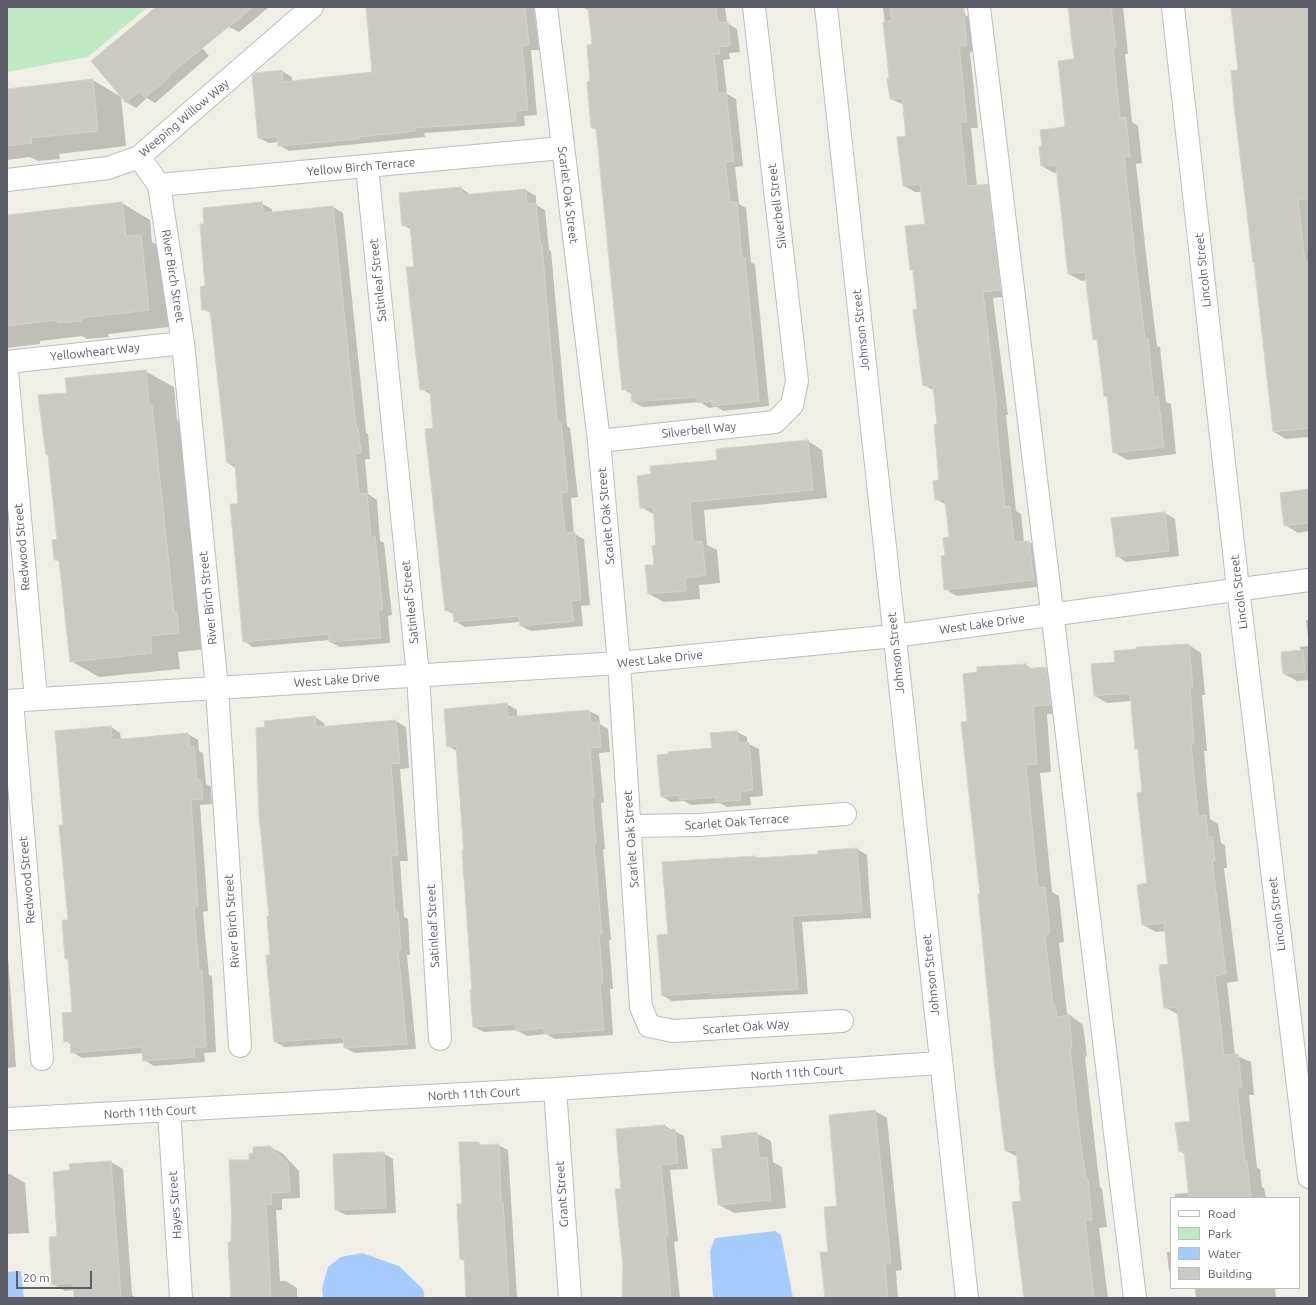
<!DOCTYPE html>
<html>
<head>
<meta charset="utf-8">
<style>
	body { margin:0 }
	#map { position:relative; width:1316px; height:1305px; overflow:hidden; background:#f0efe5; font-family:Ubuntu,sans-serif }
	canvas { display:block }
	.frame { position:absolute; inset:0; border:8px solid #5c5f67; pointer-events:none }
	.legend { position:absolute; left:1170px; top:1197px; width:130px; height:92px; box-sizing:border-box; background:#fff; border:1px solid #bebfc2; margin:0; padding:5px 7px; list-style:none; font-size:12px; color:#5c5f67 }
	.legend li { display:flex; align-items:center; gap:8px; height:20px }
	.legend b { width:20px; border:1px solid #bebfc2 }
	.scale { position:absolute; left:16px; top:1271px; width:76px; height:18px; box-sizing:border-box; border:2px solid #5c5f67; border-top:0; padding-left:5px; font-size:12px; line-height:14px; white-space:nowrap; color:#5c5f67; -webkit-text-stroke:3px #fff; paint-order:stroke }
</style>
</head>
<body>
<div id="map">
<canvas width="1316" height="1305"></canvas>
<div class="frame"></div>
<ul class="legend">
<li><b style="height:5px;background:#fff"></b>Road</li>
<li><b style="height:11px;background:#bfeac5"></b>Park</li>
<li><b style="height:11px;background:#a6ccff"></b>Water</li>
<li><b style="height:11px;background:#cbcac2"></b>Building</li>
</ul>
<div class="scale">20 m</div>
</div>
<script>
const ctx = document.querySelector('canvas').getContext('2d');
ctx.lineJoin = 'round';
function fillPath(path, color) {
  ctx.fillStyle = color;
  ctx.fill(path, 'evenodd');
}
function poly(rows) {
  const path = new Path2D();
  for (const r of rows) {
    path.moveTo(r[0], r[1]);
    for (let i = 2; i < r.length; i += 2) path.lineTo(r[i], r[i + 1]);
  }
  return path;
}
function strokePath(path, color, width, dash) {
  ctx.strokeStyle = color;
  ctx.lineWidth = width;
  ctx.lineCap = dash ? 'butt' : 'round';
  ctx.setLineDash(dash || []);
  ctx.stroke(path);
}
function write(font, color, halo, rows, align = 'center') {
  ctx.font = font + ' Ubuntu,sans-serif';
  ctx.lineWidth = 3;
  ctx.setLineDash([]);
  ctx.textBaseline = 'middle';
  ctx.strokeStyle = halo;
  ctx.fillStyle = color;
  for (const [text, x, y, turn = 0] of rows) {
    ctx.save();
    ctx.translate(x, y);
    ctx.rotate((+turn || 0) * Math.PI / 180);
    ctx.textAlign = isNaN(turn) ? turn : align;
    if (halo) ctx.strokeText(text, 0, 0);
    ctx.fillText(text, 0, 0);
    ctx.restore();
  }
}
const green = poly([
	[7,7,148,7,88,57,7,72]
]);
const water = poly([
	[775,1231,781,1235,793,1298,713,1298,710,1251,715,1238],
	[362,1253,399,1266,423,1289,425,1298,323,1298,322,1288,328,1267,341,1257],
	[21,1271,24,1298,7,1298,7,1272]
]);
const shadow = poly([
	[157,7,165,7,170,10,209,56,155,103,147,98,136,108,126,102],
	[213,7,269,7,239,32,229,27],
	[367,7,534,7,539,50,531,50,537,115,524,116,525,126,424,133,425,137,289,151,279,145,279,142,269,143,259,138,282,71,292,77,292,82,373,73],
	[583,7,725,7,727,23,737,29,740,52,729,53,730,59,723,60,727,94,736,99,743,166,735,167,739,204,746,208,751,262,755,265,769,406,723,411,717,407,709,408,700,402,643,407,633,402,632,394,623,389,597,130,592,127,591,82,593,45,590,11],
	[883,7,964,7,965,15,975,20,978,51,970,52,978,128,971,128,977,186,988,185,999,192,1012,296,993,298,1008,415,1006,415,1016,511,1021,514,1024,542,1029,542,1040,548,1045,586,957,596,945,589,946,556,950,538,947,505,936,499,940,481,938,425,935,391,924,385,918,310,914,271,911,269,926,225,922,192,915,192,904,186,907,137,904,105,891,99,891,79],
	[1069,7,1123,7,1128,54,1125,54,1132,122,1138,126,1142,163,1136,164,1150,289,1157,346,1160,347,1166,402,1171,404,1176,454,1127,460,1114,452,1108,398,1105,396,1099,342,1094,339,1087,280,1082,281,1069,274,1058,172,1054,173,1042,166,1065,128,1075,60],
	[1232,7,1309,7,1309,437,1286,439,1274,432,1255,263,1254,262,1240,71],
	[93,80,121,97,126,146,59,154,60,159,38,161,30,157,7,160,7,90],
	[461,188,471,195,526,190,536,196,536,205,545,210,549,250,551,251,567,426,570,428,578,497,571,498,574,534,584,539,590,605,581,606,583,626,531,631,521,626,520,622,465,627,455,621,455,615,446,610,432,395,421,389,412,230,403,225],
	[122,203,150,220,152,242,169,252,177,326,108,334,109,337,87,339,82,336,40,341,40,344,7,348,7,216],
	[262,204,272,209,272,213,333,207,343,213,366,433,368,434,370,459,365,459,368,494,377,500,380,541,384,543,392,615,388,616,390,643,340,647,330,642,330,640,253,647,244,641,239,505,236,468,228,463,212,314,203,309,206,287],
	[145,371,174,387,177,420,181,422,207,649,178,652,180,669,99,677,71,661,60,562,55,559,58,540,68,393],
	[808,441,822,450,827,498,704,510,707,545,717,550,720,583,699,585,700,599,664,602,649,594,657,546,655,515,641,507,718,460],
	[1309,490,1309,531,1298,533,1285,525],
	[1165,513,1175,519,1179,556,1126,562,1117,556],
	[1306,620,1309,620,1309,683,1309,680,1297,681,1284,674,1301,652,1300,647,1309,646],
	[1189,645,1201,653,1205,695,1202,695,1207,751,1204,751,1210,819,1218,824,1221,843,1225,845,1227,868,1224,868,1238,981,1227,983,1235,1055,1251,1062,1254,1095,1249,1095,1257,1168,1260,1169,1262,1187,1264,1188,1266,1198,1175,1198,1175,1194,1189,1193,1185,1154,1180,1151,1191,1122,1179,1015,1165,1007,1169,964,1166,931,1156,932,1143,925,1148,884,1140,751,1136,748,1131,701,1107,703,1095,696,1116,663],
	[1026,665,1032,669,1046,668,1060,676,1065,713,1047,714,1051,772,1040,773,1052,892,1059,896,1064,942,1059,943,1067,1013,1083,1025,1087,1056,1085,1057,1096,1154,1100,1187,1102,1189,1107,1227,1099,1228,1108,1298,1024,1298,1013,1203,1022,1202,1022,1188,1018,1157,1006,1151,981,895,968,722],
	[507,704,517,710,517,717,589,711,599,716,600,724,608,729,610,752,599,753,604,802,601,803,605,849,603,849,611,940,609,940,613,989,610,989,613,1035,555,1039,546,1034,527,1036,516,1030,484,1032,474,1027,457,751,448,746],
	[315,717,324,723,325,727,396,721,406,727,409,768,400,769,408,861,400,861,404,917,408,919,410,955,407,955,416,1049,355,1053,345,1048,345,1043,285,1047,275,1042,270,917,257,768,260,768,266,728],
	[111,727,120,733,121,740,188,734,198,740,199,751,203,753,206,784,211,787,212,804,200,805,208,911,203,912,209,975,212,976,216,1052,204,1053,205,1062,154,1066,144,1060,144,1053,82,1058,72,1052,72,1045,65,1041,73,1013,69,960,66,958,69,921,64,826],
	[737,732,747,737,747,743,759,749,763,796,750,797,751,805,727,807,720,803,691,805,684,801,671,802,661,796,713,749],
	[857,849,867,855,871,918,802,922,808,994,672,1001,662,995,669,935,755,857,759,859,819,855],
	[7,943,16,1067,7,1068],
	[875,1111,887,1118,902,1270,896,1271,898,1298,854,1298,829,1253,839,1207],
	[665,1126,684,1136,688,1169,670,1170,678,1241,674,1242,680,1298,623,1298,622,1190],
	[756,1133,771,1141,773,1162,782,1167,786,1208,734,1213,719,1205,723,1149],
	[479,1143,483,1146,498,1145,508,1150,517,1298,467,1298,465,1261,460,1259,463,1205],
	[270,1147,282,1153,299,1171,300,1198,282,1199,282,1210,276,1210,280,1281,286,1281,297,1288,297,1298,232,1298,233,1225,250,1161],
	[383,1153,393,1159,396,1213,346,1215,336,1210],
	[111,1162,123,1169,132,1295,137,1298,75,1298,74,1290,65,1291,53,1284,58,1237,71,1171],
	[7,1174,10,1174,25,1183,29,1233,7,1234],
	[1167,1252,1171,1252,1171,1272,1169,1271],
	[1195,1288,1275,1288,1276,1298,1196,1298]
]);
const building = poly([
	[156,7,253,7,168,76,169,77,145,98,139,91,126,103,91,61,156,7],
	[366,7,525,7,529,45,522,45,528,110,515,111,516,121,415,128,415,131,359,137,359,139,278,146,278,137,258,138,252,76,255,73,282,70,283,82,372,72,366,7],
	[588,7,716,7,718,23,728,22,730,46,719,47,720,54,714,55,718,93,726,93,734,161,725,162,730,202,737,202,742,258,745,258,759,401,712,406,712,401,698,403,698,397,632,402,631,389,622,390,596,128,591,128,587,82,590,81,587,45,592,44,588,7],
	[890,7,963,7,967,45,959,46,967,122,960,122,967,186,988,184,1001,290,983,292,997,409,995,409,1005,507,1010,506,1014,542,1029,541,1034,580,944,590,941,556,945,555,943,538,949,537,945,499,935,500,933,481,939,480,934,425,937,424,933,385,923,386,913,310,917,309,913,270,910,270,905,226,925,224,920,184,903,186,897,137,906,136,902,98,890,99,887,79,889,78,883,22,892,21,890,7],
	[1068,7,1111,7,1116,47,1113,47,1120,118,1126,117,1130,157,1124,157,1138,281,1145,339,1148,339,1154,397,1158,396,1164,447,1113,453,1107,396,1104,396,1097,339,1093,340,1085,272,1068,274,1056,165,1041,166,1039,147,1042,146,1040,130,1064,127,1065,124,1058,61,1074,59,1068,7],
	[1231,7,1309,7,1309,198,1298,200,1305,262,1309,262,1309,428,1273,432,1254,262,1253,263,1235,114,1231,71,1238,70,1231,7],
	[93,79,98,131,31,138,32,143,8,146,7,89,93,79],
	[461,187,462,195,526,189,527,204,536,203,540,244,542,244,557,422,561,422,568,492,561,493,565,533,575,532,578,567,581,600,571,601,574,621,520,626,519,616,454,622,453,610,445,611,425,429,433,428,430,389,420,390,406,267,414,267,410,225,402,226,399,193,461,187],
	[122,202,126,236,141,235,149,310,81,318,81,321,58,323,57,320,7,326,7,215,122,202],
	[262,202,263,213,333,206,356,427,358,427,361,453,355,454,359,494,367,493,371,537,375,536,383,610,378,610,381,638,329,642,329,634,243,642,230,504,238,504,235,463,227,463,210,309,202,310,200,287,205,286,200,224,204,224,203,208,262,202],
	[146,370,149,405,152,405,174,612,177,612,179,633,150,636,152,653,70,662,59,560,54,560,52,540,57,539,48,455,46,455,38,395,67,393,65,378,146,370],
	[808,440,813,490,690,502,693,542,702,541,706,575,685,578,686,591,648,594,645,565,654,565,652,546,656,545,653,507,640,508,637,476,651,474,650,466,717,460,716,449,808,440],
	[1309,489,1309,523,1284,526,1280,493,1309,489],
	[1165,512,1169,551,1116,557,1111,518,1165,512],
	[1189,644,1193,688,1190,688,1194,744,1191,744,1198,816,1206,815,1208,837,1212,837,1215,861,1212,861,1226,974,1215,976,1224,1055,1238,1054,1242,1088,1237,1088,1245,1161,1247,1161,1251,1198,1189,1198,1184,1151,1179,1152,1175,1123,1190,1121,1177,1007,1164,1008,1159,965,1168,964,1164,923,1142,925,1137,885,1147,883,1137,793,1142,792,1138,749,1135,749,1130,693,1094,696,1091,664,1115,662,1114,651,1136,649,1136,647,1189,644],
	[1303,650,1305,672,1283,674,1281,652,1303,650],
	[1026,664,1026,669,1046,667,1051,705,1033,706,1037,764,1026,765,1038,888,1045,887,1049,922,1049,934,1045,935,1053,1006,1055,1005,1057,1017,1069,1015,1072,1048,1070,1049,1081,1145,1086,1179,1088,1179,1092,1220,1085,1220,1094,1298,1024,1298,1012,1202,1021,1201,1019,1187,1020,1187,1016,1150,1005,1151,995,1070,978,894,980,894,961,722,967,721,963,674,977,672,977,667,1026,664],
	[507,703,508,717,589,710,591,723,599,723,601,747,590,748,594,797,592,797,596,843,594,844,602,934,599,935,603,983,600,984,604,1030,544,1034,544,1028,516,1031,515,1024,473,1027,470,990,472,990,462,850,464,850,456,746,447,747,444,709,507,703],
	[315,716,316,727,396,720,400,763,391,764,398,855,391,856,395,912,398,912,401,950,398,950,407,1044,344,1048,343,1037,274,1042,266,955,270,955,267,916,269,916,259,815,256,728,265,727,264,721,315,716],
	[111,726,112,740,188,733,190,747,194,747,197,780,201,780,203,799,191,800,198,906,194,907,199,970,202,970,206,1047,194,1048,195,1057,143,1061,142,1047,71,1053,70,1041,64,1042,62,1013,72,1012,68,959,65,959,62,920,68,920,59,825,63,825,55,731,111,726],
	[737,731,738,743,749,742,753,790,740,792,741,800,716,802,716,797,680,800,680,795,661,797,657,755,668,754,668,752,712,748,710,733,737,731],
	[857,848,862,912,792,916,798,989,712,994,712,992,662,996,657,935,668,934,662,862,756,856,756,858,818,854,818,851,857,848],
	[875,1110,891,1264,885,1264,888,1298,825,1298,820,1252,828,1252,824,1207,837,1206,829,1115,875,1110],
	[665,1125,665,1130,675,1129,678,1163,661,1165,668,1236,665,1236,671,1298,622,1298,623,1266,615,1189,621,1189,616,1129,665,1125],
	[757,1132,759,1158,767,1157,771,1200,718,1205,712,1149,722,1148,721,1136,757,1132],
	[459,1142,479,1142,479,1145,499,1144,501,1202,503,1202,509,1298,466,1298,464,1259,460,1259,457,1204,462,1204,459,1142],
	[270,1146,288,1163,290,1192,271,1193,272,1204,266,1205,271,1298,231,1298,228,1242,231,1242,231,1224,232,1224,229,1160,249,1160,249,1154,253,1153,253,1147,270,1146],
	[384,1152,386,1208,335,1210,333,1154,384,1152],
	[111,1161,121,1298,74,1298,73,1283,52,1285,49,1237,57,1236,53,1172,70,1170,69,1164,111,1161]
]);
const minor = poly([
	[546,7,599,441,619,663,641,1007,649,1026,673,1031,842,1021],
	[826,7,967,1298],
	[979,7,1135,1298],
	[1173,7,1238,588,1309,1177],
	[139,157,159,185,183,343,217,688,240,1046],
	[367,167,418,675,440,1039],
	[7,180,108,168,139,157,312,7],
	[159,185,562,148],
	[7,362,183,343],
	[7,371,36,699],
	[599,441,775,422,792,405,797,381,754,7],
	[7,701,619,663,894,636,1309,580],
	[12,701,42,1059],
	[630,826,699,825,845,814],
	[555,1089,570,1298],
	[169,1111,181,1298],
	[7,1119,555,1089,940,1063]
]);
const streetNames = [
	["Weeping Willow Way",184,118,-40],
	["Yellow Birch Terrace",361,167,-5],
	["Scarlet Oak Street",568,195,83],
	["Silverbell Street",777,206,-97],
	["Lincoln Street",1203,270,-96],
	["River Birch Street",173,276,81],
	["Satinleaf Street",378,280,-96],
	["Johnson Street",861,330,-96],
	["Yellowheart Way",95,352,-6],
	["Silverbell Way",699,430,-6],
	["Scarlet Oak Street",606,516,-95],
	["Redwood Street",22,547,-95],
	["Lincoln Street",1239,592,-97],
	["River Birch Street",208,598,-96],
	["Satinleaf Street",410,602,-96],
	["West Lake Drive",982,624,-8],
	["Johnson Street",896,653,-96],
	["West Lake Drive",660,659,-6],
	["West Lake Drive",337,680,-4],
	["Scarlet Oak Terrace",737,822,-4],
	["Scarlet Oak Street",631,839,-94],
	["Redwood Street",27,880,-95],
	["Lincoln Street",1277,914,-97],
	["River Birch Street",232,921,-94],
	["Satinleaf Street",433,926,-93],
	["Johnson Street",931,975,-96],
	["Scarlet Oak Way",746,1027,-4],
	["North 11th Court",797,1073,-4],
	["North 11th Court",474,1094,-3],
	["North 11th Court",150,1112,-3],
	["Grant Street",562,1194,-94],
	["Hayes Street",175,1205,-94]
];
fillPath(green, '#bfeac5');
fillPath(water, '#a6ccff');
fillPath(shadow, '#0003');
fillPath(building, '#cbcac2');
strokePath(building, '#d6d2c2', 1);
strokePath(minor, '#bcbec5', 24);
strokePath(minor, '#fff', 22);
write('12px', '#5c5f67', '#fff', streetNames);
</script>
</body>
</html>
